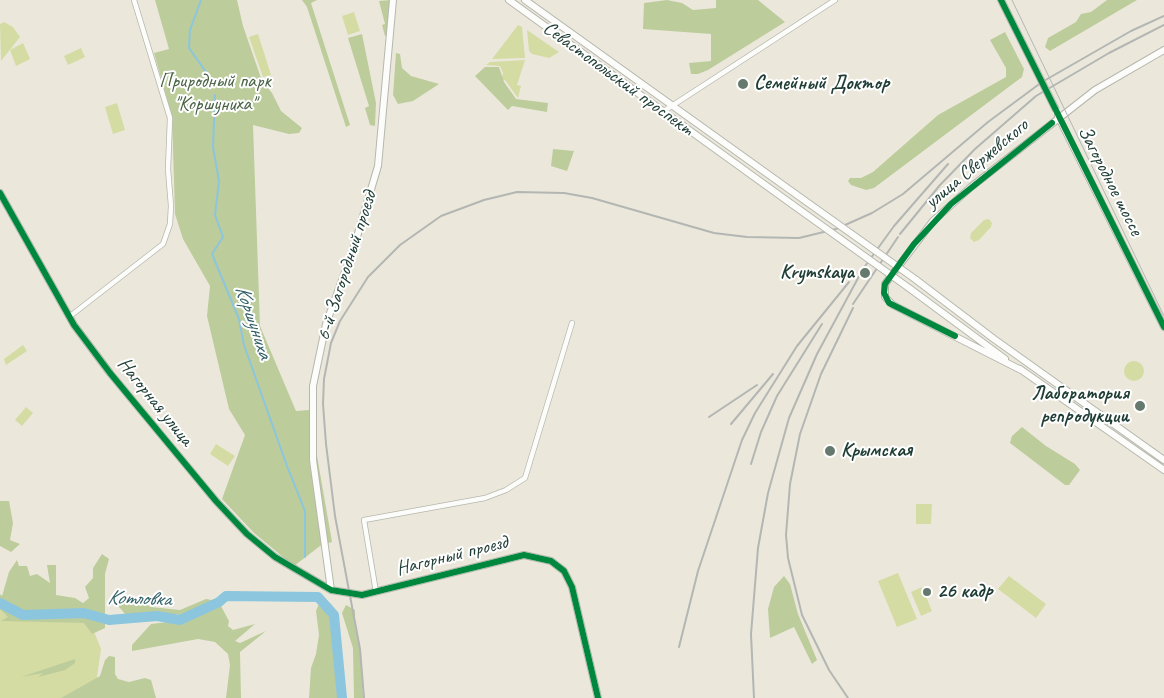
<!DOCTYPE html>
<html>
<head>
<meta charset="utf-8">
<style>
	body { margin:0 }
	canvas { display:block; background:#ebe8db }
</style>
</head>
<body>
<canvas width="1164" height="698"></canvas>
<script>
const ctx = document.querySelector('canvas').getContext('2d');
ctx.lineJoin = 'round';
function fillPath(path, color) {
  ctx.fillStyle = color;
  ctx.fill(path, 'evenodd');
}
function poly(rows) {
  const path = new Path2D();
  for (const r of rows) {
    if (r.length === 3) {
      path.moveTo(r[0] + r[2], r[1]);
      path.arc(r[0], r[1], r[2], 0, 2 * Math.PI);
      continue;
    }
    path.moveTo(r[0], r[1]);
    for (let i = 2; i < r.length; i += 2) path.lineTo(r[i], r[i + 1]);
  }
  return path;
}
function strokePath(path, color, width, dash) {
  ctx.strokeStyle = color;
  ctx.lineWidth = width;
  ctx.lineCap = dash ? 'butt' : 'round';
  ctx.setLineDash(dash || []);
  ctx.stroke(path);
}
function write(font, color, halo, rows, align = 'center') {
  ctx.font = font + ' Caveat,sans-serif';
  ctx.lineWidth = 4;
  ctx.setLineDash([]);
  ctx.textBaseline = 'middle';
  ctx.strokeStyle = halo;
  ctx.fillStyle = color;
  for (const [text, x, y, turn = 0] of rows) {
    ctx.save();
    ctx.translate(x, y);
    ctx.rotate((+turn || 0) * Math.PI / 180);
    ctx.textAlign = isNaN(turn) ? turn : align;
    if (halo) ctx.strokeText(text, 0, 0);
    ctx.fillText(text, 0, 0);
    ctx.restore();
  }
}
const green = poly([
	[354,12,360,31,348,35,342,16],
	[4,22,13,27,20,37,1,61,0,24],
	[518,25,522,27,525,58,492,59],
	[527,30,559,52,549,58,532,54,529,51],
	[258,34,271,75,263,77,249,37],
	[23,43,30,59,16,66,10,50],
	[81,48,85,57,68,65,64,56],
	[525,60,517,85,521,86,518,98,505,80,501,80,503,73,500,66,486,65,490,62],
	[117,103,125,130,113,134,105,107],
	[989,219,992,223,991,227,979,240,974,242,970,238,971,233,984,220],
	[23,345,27,351,6,365,4,359],
	[1134,371,10],
	[26,407,33,413,22,426,15,420],
	[216,444,235,456,228,466,210,454],
	[916,504,932,504,931,524,916,524],
	[898,573,917,619,897,627,878,581],
	[1009,576,1046,604,1036,618,998,589],
	[922,587,932,611,921,616,911,592],
	[0,599,89,619,101,649,94,698,0,698]
]);
const forest = poly([
	[155,0,237,0,243,26,262,81,272,93,281,111,302,128,299,133,289,134,253,125,260,326,296,411,309,410,332,542,320,546,294,566,254,533,222,499,245,435,229,409,207,316,210,286,183,239,175,214,172,116,154,53,169,49],
	[302,0,317,0,311,3,350,125,346,127,307,7],
	[392,0,389,36,385,36,382,25,385,24,379,1],
	[667,0,682,3,693,10,716,8,716,0,758,0,785,22,708,70,698,74,691,74,689,63,711,61,711,34,643,29,644,3],
	[1107,0,1137,0,1050,51,1045,47,1048,38,1076,22,1081,14,1091,12],
	[1005,32,1024,69,1022,77,874,188,866,190,851,185,848,181,850,178,861,178,873,172,938,115,1006,77,1006,68,990,40],
	[362,34,376,103,375,126,370,125,365,108,369,106,348,38],
	[396,53,400,54,402,68,411,76,439,84,413,101,398,104,393,95],
	[485,67,499,67,504,82,516,99,548,103,547,112,512,106,508,110,475,76],
	[553,149,574,151,567,171,551,166],
	[1022,427,1046,446,1075,464,1080,470,1069,485,1065,485,1010,443,1012,436],
	[0,501,9,501,13,523,10,540,20,544,11,552,0,546],
	[102,554,109,559,105,574,105,628,92,634,84,623,1,621,8,617,0,609,0,594,2,596,9,572,17,560,19,566,27,566,30,576,37,574,50,583,47,565,56,565,56,595,75,598,83,603,89,598,85,587,93,578,93,568],
	[784,576,790,584,798,614,817,660,812,664,794,627,770,638,768,609,774,587],
	[130,599,136,599,151,607,180,610,206,599,212,600,221,606,229,621,228,626,233,630,255,624,235,641,240,643,266,631,240,652,241,698,226,698,230,665,228,654,215,642,198,639,132,651,132,645,151,624,185,620,177,614,160,616,126,615,119,607,120,602],
	[326,600,332,605,342,674,339,698,309,698,311,668,316,654,319,635,316,611,320,601],
	[346,605,355,610,355,627,361,653,363,698,354,698,353,648,342,613],
	[109,656,115,657,115,674,118,679,129,682,145,678,151,680,156,698,61,698,100,676,105,660],
	[75,659,75,663,65,670,38,677,43,673,21,677]
]);
const stream = poly([
	[201,0,190,30,189,48,206,72],
	[215,95,213,147,219,181,215,215,223,237,212,254,239,319,244,345,287,466,305,511,305,557]
]);
const river = poly([
	[0,603,23,615,84,613,109,620,157,616,180,620,219,602,226,596,318,597,334,615,342,698]
]);
const street = poly([
	[664,111,835,0],
	[69,317,163,244,170,224,171,206,168,169,170,118,134,0],
	[376,592,364,520,485,498,506,490,525,478,572,323]
]);
const secondary = poly([
	[509,0,793,205],
	[525,0,804,200],
	[1001,0,1026,50],
	[1058,116,1164,327],
	[0,193,74,325,110,373,216,501,247,534,275,557,331,590,362,595,524,555,551,561,564,571,572,587,598,698],
	[915,279,994,339,1164,460],
	[909,288,1005,359],
	[1020,369,1164,470],
	[1021,370,893,305,885,297,885,284,933,221,971,187,1095,90,1164,50],
	[331,590,313,460,313,386,326,324,353,250,378,166,393,0]
]);
const tram = poly([
	[1012,0,1164,316]
]);
const rail = poly([
	[900,234,940,185,975,149,1036,96,1109,53,1164,25],
	[853,304,898,237],
	[709,417,757,385],
	[731,424,773,374],
	[751,464,761,432,777,396,822,324],
	[679,647,698,571,742,440,755,413,797,346,849,282],
	[364,698,360,649,335,516,326,444,323,404,324,379,331,343,340,321,368,277,400,245,441,216,484,200,517,192,564,193,592,198,714,233,747,237,799,238,836,229,872,213,903,194,988,122,1042,82,1131,31,1164,16],
	[754,698,751,634,758,548,768,493,789,418,817,354,863,269,894,226,948,164],
	[848,698,829,670,802,615,788,558,786,535,790,484,800,434,821,374,853,308]
]);
const secondaryBridge = poly([
	[1026,50,1056,110],
	[804,200,915,279],
	[793,205,909,288]
]);
const cycleway = poly([
	[1001,0,1164,327],
	[0,193,74,325,110,373,216,501,247,534,275,557,331,590,362,595,524,555,551,561,564,571,572,587,598,698],
	[955,336,889,303,884,293,885,284,914,244,951,204,1052,123]
]);
const markers = [
	[743,84,6,"#66796e"],
	[865,273,6,"#66796e"],
	[1140,406,6,"#66796e"],
	[830,451,6,"#66796e"],
	[927,592,5,"#66796e"]
];
const streetNames = [
	["Севастопольский проспект",618,79,36],
	["улица Свержевского",977,164,-40],
	["Загородное шоссе",1110,181,63],
	["6-й Загородный проезд",347,266,-72],
	["Нагорная улица",155,402,51],
	["Нагорный проезд",452,556,-14]
];
const parkNames = [
	["Природный парк",215,82],
	["\"Коршуниха\"",215,105]
];
const poiNames = [
	["Семейный Доктор",754,84],
	["Krymskaya",854,273,"right"],
	["Лаборатория",1129,394,"right"],
	["репродукции",1129,417,"right"],
	["Крымская",841,451],
	["26 кадр",937,592]
];
const waterNames = [
	["Коршуниха",253,322,71],
	["Котловка",139,599,2]
];
fillPath(green, '#d4dca3');
fillPath(forest, '#bdcc9b');
strokePath(stream, '#8cc6de', 2);
strokePath(river, '#8cc6de', 10);
strokePath(street, '#b6b7ae', 6);
strokePath(secondary, '#b6b7ae', 8);
strokePath(street, '#fcfcfa', 4.5);
strokePath(secondary, '#fcfcfa', 6);
strokePath(tram, '#b3b6b3', 1);
strokePath(rail, '#b3b6b3', 2);
strokePath(secondaryBridge, '#b6b7ae', 8, []);
strokePath(secondaryBridge, '#fcfcfa', 6);
strokePath(cycleway, '#00873e', 6);
for (const [x, y, r, color] of markers) {
  const dot = new Path2D();
  dot.arc(x, y, r, 0, 2 * Math.PI);
  ctx.fillStyle = color;
  ctx.fill(dot);
  strokePath(dot, '#fff', 2);
}
write('20px', '#1f3d34', '#fff', streetNames);
write('20px', '#486244', '#fff', parkNames);
write('bold 20px', '#1f3d34', '#fff', poiNames, 'left');
write('italic 21px', '#346268', '#fff', waterNames);
</script>
</body>
</html>
